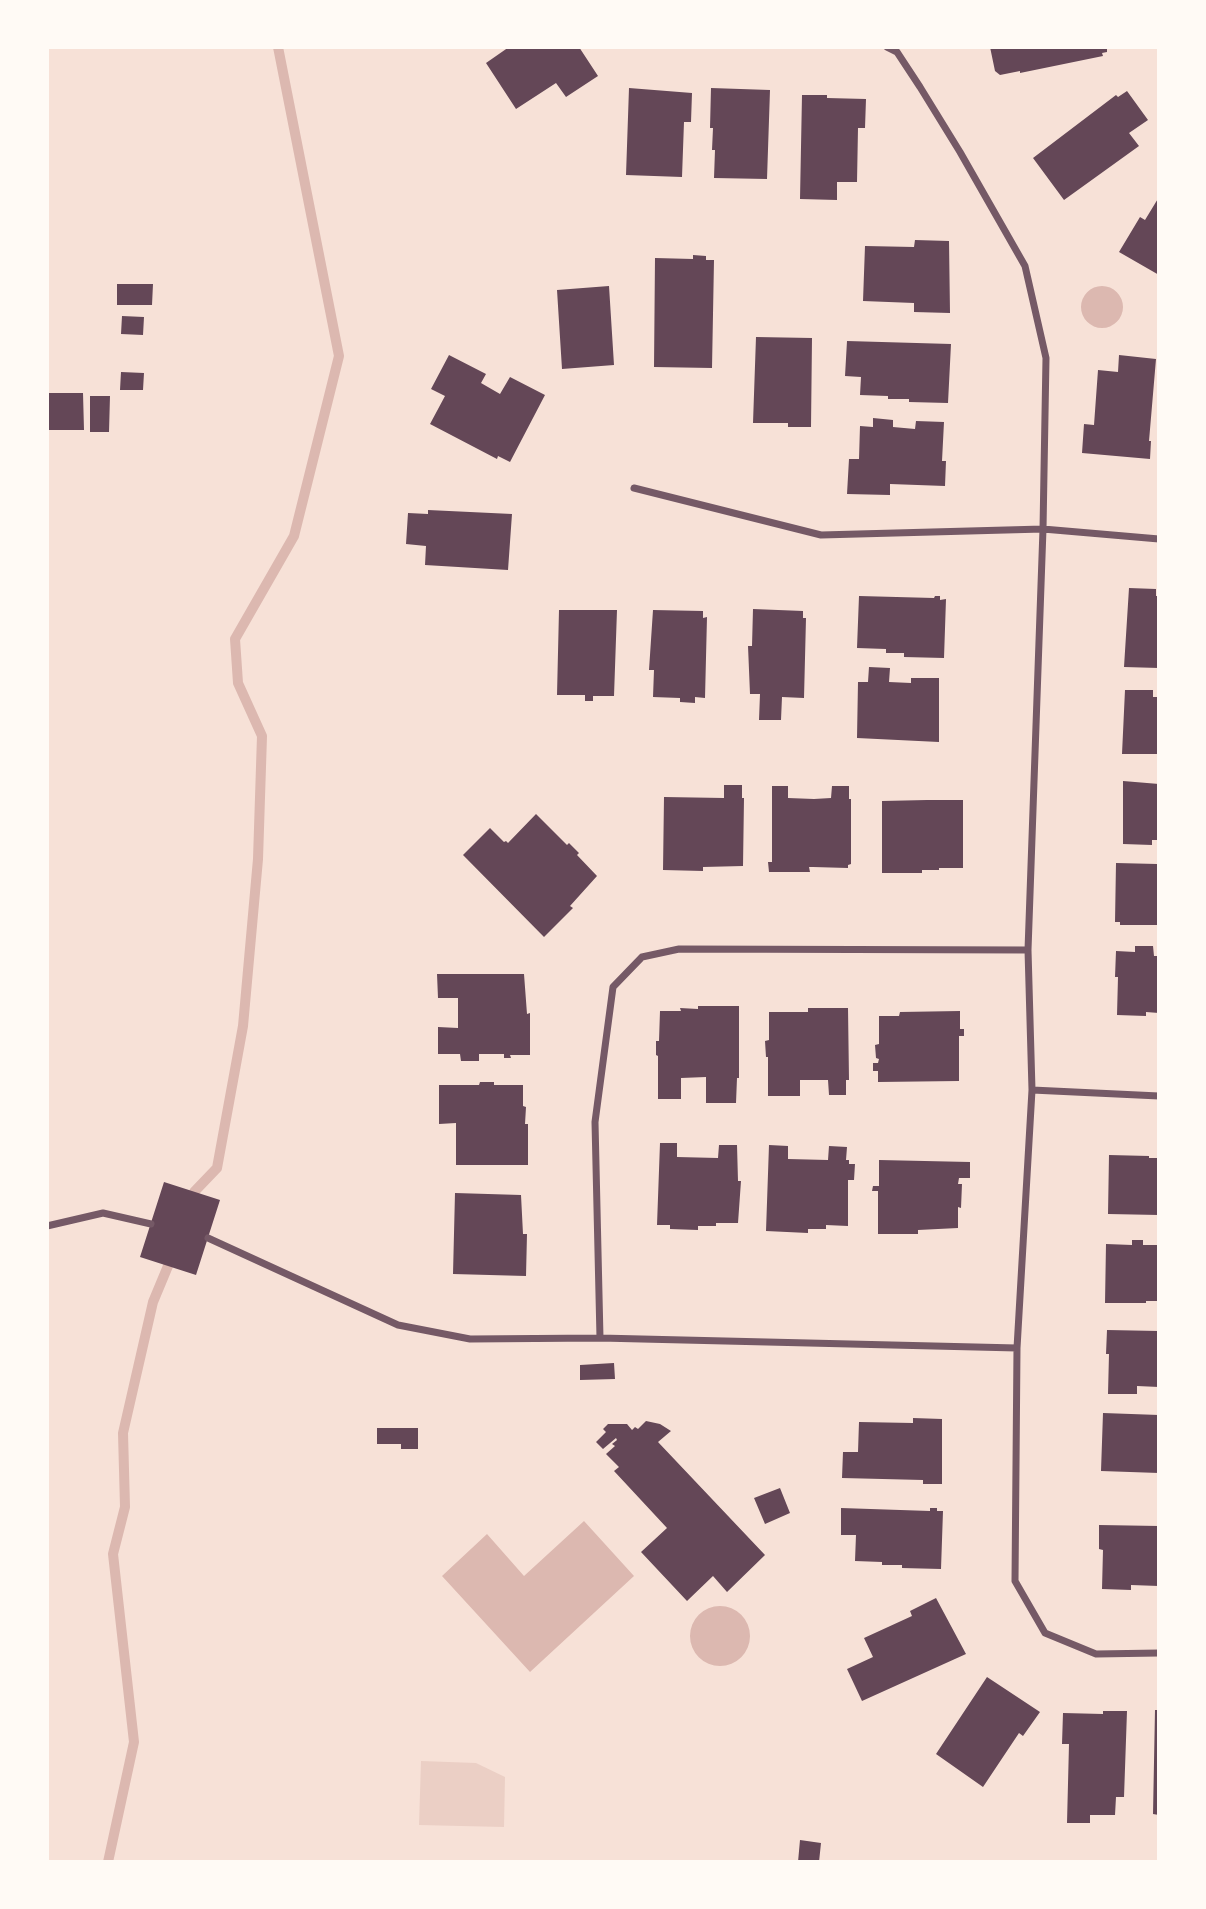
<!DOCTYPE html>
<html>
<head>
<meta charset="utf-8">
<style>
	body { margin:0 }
	#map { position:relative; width:1206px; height:1909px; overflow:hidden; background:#f7e1d7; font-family:Karla,sans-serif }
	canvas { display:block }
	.frame { position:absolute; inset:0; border:49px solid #fffaf5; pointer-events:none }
</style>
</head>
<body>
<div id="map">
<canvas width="1206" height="1909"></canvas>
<div class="frame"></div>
</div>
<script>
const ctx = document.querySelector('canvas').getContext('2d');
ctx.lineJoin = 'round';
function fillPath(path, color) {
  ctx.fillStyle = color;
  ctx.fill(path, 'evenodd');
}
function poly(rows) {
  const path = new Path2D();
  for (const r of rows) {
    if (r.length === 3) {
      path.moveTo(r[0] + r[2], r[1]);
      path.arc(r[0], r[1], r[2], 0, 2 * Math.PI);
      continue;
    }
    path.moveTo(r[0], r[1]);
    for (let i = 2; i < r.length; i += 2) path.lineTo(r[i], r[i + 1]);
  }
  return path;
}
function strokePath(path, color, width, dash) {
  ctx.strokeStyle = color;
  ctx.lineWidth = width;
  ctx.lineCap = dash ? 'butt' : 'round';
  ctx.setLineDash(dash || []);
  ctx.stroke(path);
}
const green = poly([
	[421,1761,476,1763,505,1777,504,1827,419,1825]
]);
const water = poly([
	[1102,307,21],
	[584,1521,634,1576,530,1672,442,1576,487,1534,524,1576],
	[720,1636,30]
]);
const stream = poly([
	[194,1192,217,1168,243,1026,258,859,262,736,238,683,235,639,294,536,339,356,278,47],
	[108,1862,134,1742,113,1554,125,1507,123,1433,153,1302,168,1266]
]);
const building = poly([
	[509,47,579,47,598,76,566,97,556,83,516,109,486,63],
	[990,47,1107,47,1107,52,1102,53,1103,56,1020,73,1020,71,1000,75,995,71],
	[629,88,692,93,691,122,684,122,682,177,626,175],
	[711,88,770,90,767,179,714,178,715,150,712,150,713,128,710,128],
	[1127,91,1148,120,1129,133,1139,146,1064,200,1033,158,1116,95,1118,97],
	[802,95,827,95,827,98,866,99,865,128,858,128,857,182,837,182,837,200,800,199],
	[1159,197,1159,275,1119,252,1140,217,1145,220],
	[915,240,949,241,950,313,914,312,914,303,863,301,865,246,914,247],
	[693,255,706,256,706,260,714,260,712,368,654,367,655,258,693,259],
	[117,284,153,284,152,305,117,305],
	[609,286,614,365,562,369,557,290],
	[122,316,144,317,143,335,121,334],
	[756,337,812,338,811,427,788,427,788,423,753,423],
	[847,341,951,344,948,403,909,402,909,399,888,399,888,396,860,395,861,377,845,376],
	[449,355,486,374,481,383,500,394,510,377,545,395,510,462,498,456,497,459,430,424,445,396,431,389],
	[1119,355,1156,359,1149,441,1151,441,1150,459,1082,453,1084,424,1094,425,1098,370,1118,372],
	[121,372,144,373,143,390,120,390],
	[48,393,83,393,84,430,49,430],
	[90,396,110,396,109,432,90,432],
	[873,418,893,420,893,427,915,429,916,421,944,422,942,461,946,461,945,486,890,484,890,495,847,494,849,459,859,459,860,426,873,427],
	[428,510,512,514,508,570,425,565,426,546,406,544,408,513,428,514],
	[1129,588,1156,589,1156,596,1159,596,1159,668,1124,667],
	[859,596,934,598,935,596,940,596,940,600,946,599,944,658,904,657,904,653,886,653,886,649,857,648],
	[753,609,803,611,803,618,806,618,804,698,782,697,781,720,759,720,760,694,750,694,748,646,752,646],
	[559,610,617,610,614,696,593,696,593,701,585,701,585,695,557,695],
	[653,610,703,611,703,618,707,617,705,698,695,697,695,703,680,702,680,698,653,697,654,670,649,670],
	[869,667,890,668,889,682,911,683,911,678,939,678,939,742,857,738,858,682,868,682],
	[1125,690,1153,690,1153,697,1159,697,1159,754,1122,754],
	[1123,781,1159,784,1159,840,1152,840,1152,845,1123,844],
	[724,785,742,785,742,798,744,798,743,866,703,867,703,871,663,870,664,797,724,798],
	[772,786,788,786,788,798,814,799,831,798,832,786,849,786,849,799,851,799,851,864,848,865,848,868,813,867,809,867,810,872,769,872,768,862,772,862],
	[927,800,963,800,963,868,939,868,939,870,922,870,922,873,882,873,882,801],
	[536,814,567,845,569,843,579,853,577,855,597,876,570,906,573,908,544,937,463,855,490,828,504,842,506,841,508,843],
	[1116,863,1157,864,1159,925,1120,925,1120,922,1115,922],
	[1135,946,1153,946,1154,956,1159,956,1159,1013,1146,1012,1146,1016,1117,1015,1118,977,1115,977,1116,951,1135,952],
	[437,974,524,974,527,1014,530,1013,530,1055,510,1055,511,1058,504,1058,504,1054,479,1054,479,1061,461,1061,460,1054,438,1054,438,1027,458,1028,458,998,438,998],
	[698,1006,739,1006,739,1078,737,1078,736,1103,706,1103,706,1077,681,1078,681,1099,658,1099,658,1056,656,1055,656,1041,659,1041,660,1011,681,1011,680,1008,698,1009],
	[808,1008,848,1008,849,1080,846,1080,846,1095,829,1095,828,1080,800,1080,800,1096,768,1096,768,1057,766,1057,765,1041,769,1040,769,1012,808,1012],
	[960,1011,960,1029,964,1029,964,1036,959,1036,959,1081,878,1082,878,1071,873,1071,873,1063,878,1063,879,1059,876,1058,875,1045,879,1044,879,1016,899,1016,900,1012],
	[480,1082,494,1082,494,1085,523,1085,523,1106,526,1107,525,1124,528,1124,528,1165,456,1165,456,1123,439,1124,439,1085,479,1085],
	[660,1143,677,1143,677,1157,718,1158,719,1145,737,1145,738,1181,741,1181,738,1223,716,1223,716,1226,698,1226,698,1230,670,1229,670,1225,657,1225],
	[769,1145,788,1146,788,1159,828,1160,829,1146,847,1147,846,1160,849,1160,849,1164,855,1164,854,1180,848,1180,848,1226,826,1225,826,1229,808,1229,808,1233,766,1231],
	[1109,1155,1149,1156,1149,1158,1159,1158,1159,1215,1108,1214],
	[879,1160,970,1162,970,1178,959,1178,958,1184,962,1184,961,1208,958,1207,958,1228,918,1230,918,1234,878,1234,878,1191,872,1191,873,1186,879,1186],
	[164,1182,220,1200,196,1275,140,1257],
	[455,1193,521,1195,523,1234,527,1234,526,1276,453,1274],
	[1132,1240,1143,1240,1143,1245,1159,1245,1159,1301,1146,1301,1146,1303,1105,1303,1106,1244,1132,1245],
	[1107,1330,1159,1331,1159,1387,1137,1386,1137,1394,1108,1394,1109,1354,1106,1354],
	[614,1363,615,1379,580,1380,580,1365],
	[1103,1413,1159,1415,1159,1473,1101,1471],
	[913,1418,942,1419,942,1484,923,1484,923,1480,842,1478,843,1452,858,1452,859,1422,913,1423],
	[646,1421,660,1424,671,1431,658,1442,765,1555,727,1592,713,1576,687,1601,641,1552,667,1528,614,1471,619,1467,606,1454,615,1446,612,1444,617,1440,616,1438,603,1449,596,1442,606,1432,603,1429,608,1424,627,1424,632,1430,635,1427,638,1429],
	[377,1428,418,1428,418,1449,401,1449,401,1444,377,1444],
	[780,1488,790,1513,765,1524,754,1498],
	[841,1508,930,1511,930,1508,937,1508,937,1511,943,1511,941,1569,902,1568,902,1565,882,1565,882,1562,855,1561,856,1535,841,1535],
	[1099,1525,1159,1526,1159,1586,1131,1585,1131,1590,1102,1589,1103,1550,1099,1549],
	[936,1598,966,1654,862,1701,847,1669,873,1657,864,1638,912,1616,910,1611],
	[987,1677,1040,1712,1023,1736,1019,1733,983,1787,936,1754],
	[1155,1710,1159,1710,1159,1815,1153,1814],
	[1103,1711,1127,1711,1124,1797,1116,1797,1115,1815,1090,1815,1090,1823,1067,1823,1069,1744,1062,1744,1063,1713,1103,1714],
	[800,1840,821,1843,819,1862,798,1862]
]);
const minor = poly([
	[887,47,897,52,920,87,960,152,1025,266,1046,358,1043,529,1028,950,1032,1090,1017,1348,1015,1581,1045,1633,1096,1654,1159,1653],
	[634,488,821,535,1043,529,1159,539],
	[1032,1090,1159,1096],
	[47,1226,103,1213,151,1224],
	[208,1238,398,1325,470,1339,600,1338,1017,1348],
	[600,1338,595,1122,613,987,642,957,679,949,1028,950]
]);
fillPath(green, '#ebcfc5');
fillPath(water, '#dcb8b0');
strokePath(stream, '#dcb8b0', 10);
fillPath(building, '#644757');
strokePath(minor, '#755966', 7);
</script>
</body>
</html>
